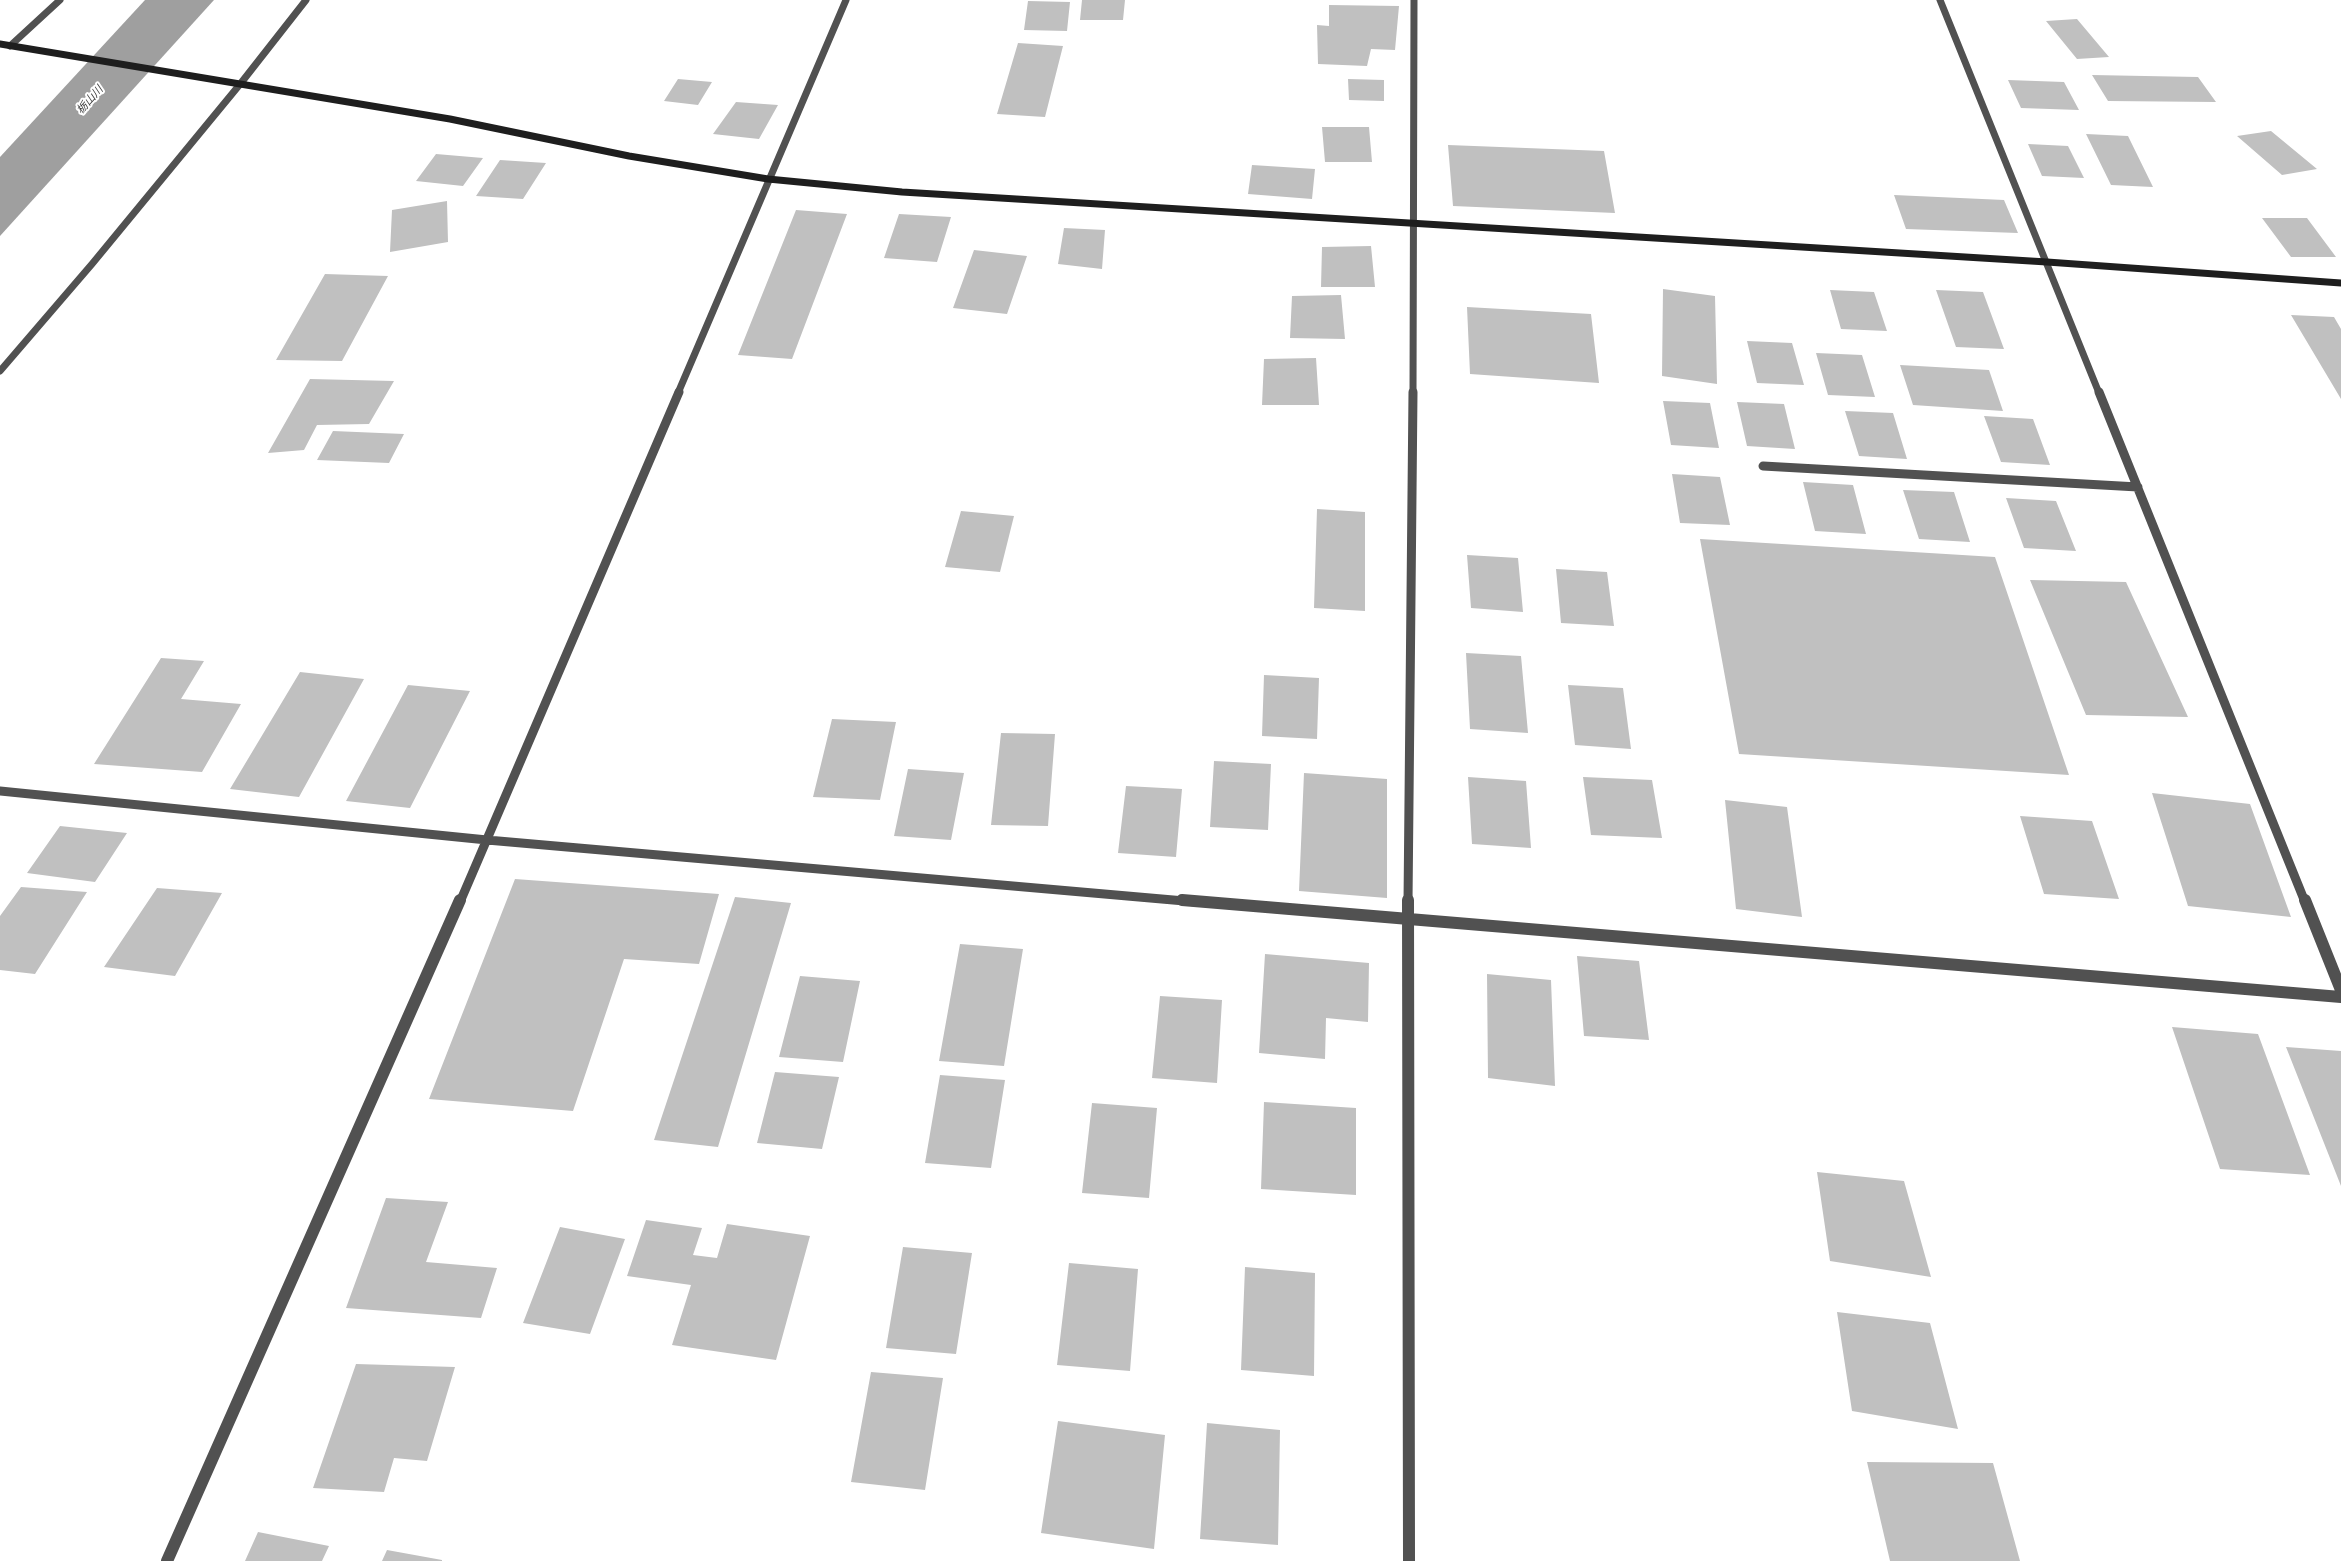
<!DOCTYPE html>
<html>
<head>
<meta charset="utf-8">
<style>
	body { margin:0 }
	canvas { display:block; background:#fff }
</style>
</head>
<body>
<canvas width="2341" height="1561"></canvas>
<script>
const ctx = document.querySelector('canvas').getContext('2d');
ctx.lineJoin = 'round';
function fillPath(path, color) {
  ctx.fillStyle = color;
  ctx.fill(path, 'evenodd');
}
function poly(rows) {
  const path = new Path2D();
  for (const r of rows) {
    path.moveTo(r[0], r[1]);
    for (let i = 2; i < r.length; i += 2) path.lineTo(r[i], r[i + 1]);
  }
  return path;
}
function strokePath(path, color, width, dash) {
  ctx.strokeStyle = color;
  ctx.lineWidth = width;
  ctx.lineCap = dash ? 'butt' : 'round';
  ctx.setLineDash(dash || []);
  ctx.stroke(path);
}
function write(font, color, halo, rows, align = 'center') {
  ctx.font = font + ' Figtree,"Noto Sans JP",sans-serif';
  ctx.lineWidth = 4;
  ctx.setLineDash([]);
  ctx.textBaseline = 'middle';
  ctx.strokeStyle = halo;
  ctx.fillStyle = color;
  for (const [text, x, y, turn = 0] of rows) {
    ctx.save();
    ctx.translate(x, y);
    ctx.rotate((+turn || 0) * Math.PI / 180);
    ctx.textAlign = isNaN(turn) ? turn : align;
    if (halo) ctx.strokeText(text, 0, 0);
    ctx.fillText(text, 0, 0);
    ctx.restore();
  }
}
const water = poly([
	[145,0,214,0,0,236,0,157]
]);
const building = poly([
	[1082,0,1125,0,1123,20,1080,20],
	[1028,1,1070,2,1067,31,1024,30],
	[1329,5,1399,6,1395,50,1371,49,1367,66,1318,64,1317,25,1329,26],
	[2077,19,2109,57,2077,59,2046,21],
	[1018,43,1063,46,1045,117,997,114],
	[2092,75,2198,77,2216,102,2108,101],
	[678,79,712,82,698,105,664,101],
	[1348,79,1384,80,1384,101,1349,100],
	[2008,80,2064,82,2079,110,2021,108],
	[736,102,778,105,759,139,713,134],
	[1322,127,1369,127,1372,162,1325,162],
	[2271,131,2317,169,2282,175,2237,136],
	[2086,134,2128,136,2153,187,2111,185],
	[2028,144,2068,146,2084,178,2042,176],
	[1448,145,1604,151,1615,213,1453,206],
	[436,154,483,158,463,186,416,181],
	[500,160,546,163,523,199,476,196],
	[1252,165,1315,169,1312,199,1248,194],
	[1894,195,2004,200,2018,233,1906,229],
	[447,201,448,242,390,252,392,210],
	[796,210,847,214,792,359,738,355],
	[899,214,951,217,937,262,884,258],
	[2262,218,2307,218,2336,257,2291,257],
	[1064,228,1105,230,1102,269,1058,264],
	[1371,246,1375,287,1321,287,1322,247],
	[974,250,1027,256,1007,314,953,308],
	[325,274,388,276,342,361,276,360],
	[1663,289,1715,296,1717,384,1662,376],
	[1830,290,1874,292,1887,331,1841,329],
	[1936,290,1983,292,2004,349,1956,347],
	[1341,295,1345,339,1290,338,1292,296],
	[1467,307,1591,314,1599,383,1470,374],
	[2291,315,2334,317,2341,329,2341,399],
	[1747,341,1792,343,1804,385,1757,383],
	[1816,353,1862,355,1875,397,1828,395],
	[1316,358,1319,405,1262,405,1264,359],
	[1900,365,1989,370,2003,411,1913,405],
	[310,379,394,381,369,424,317,425,304,450,268,453],
	[1663,401,1710,403,1719,448,1671,445],
	[1737,402,1784,404,1795,449,1747,446],
	[1845,411,1893,413,1907,459,1859,456],
	[1984,416,2033,419,2050,465,2001,462],
	[333,431,404,434,389,463,317,460],
	[1672,474,1720,477,1730,525,1680,523],
	[1803,482,1853,485,1866,534,1815,531],
	[1903,490,1954,492,1970,542,1919,539],
	[2006,498,2056,501,2076,551,2024,548],
	[1317,509,1365,512,1365,611,1314,608],
	[961,511,1014,516,1000,572,945,567],
	[1700,539,1995,557,2069,775,1739,754],
	[1467,555,1518,558,1523,612,1471,608],
	[1556,569,1607,572,1614,626,1561,623],
	[2030,580,2126,582,2188,717,2086,715],
	[1466,653,1521,656,1528,733,1470,729],
	[161,658,204,661,181,699,241,704,202,772,94,764],
	[300,672,364,679,299,797,230,789],
	[1264,675,1319,678,1317,739,1262,736],
	[408,685,470,691,410,808,346,801],
	[1568,685,1623,688,1631,749,1575,745],
	[832,719,896,722,880,800,813,797],
	[1001,733,1055,734,1048,826,991,825],
	[1214,761,1271,764,1268,830,1210,827],
	[908,769,964,773,951,840,894,836],
	[1304,773,1387,779,1387,898,1299,891],
	[1468,777,1526,781,1531,848,1472,844],
	[1583,777,1652,780,1662,838,1591,835],
	[1126,786,1182,789,1176,857,1118,853],
	[2152,793,2250,804,2291,917,2188,906],
	[1725,800,1787,807,1802,917,1736,909],
	[2020,816,2092,821,2119,899,2044,894],
	[60,826,127,833,95,882,27,873],
	[515,879,719,894,699,964,624,959,573,1111,429,1099],
	[21,887,87,892,35,974,0,970,0,916],
	[157,888,222,893,175,976,104,967],
	[735,897,791,903,718,1147,654,1140],
	[960,944,1023,949,1004,1066,939,1061],
	[1265,954,1369,963,1368,1022,1326,1018,1325,1059,1259,1053],
	[1577,956,1639,961,1649,1040,1584,1036],
	[1487,974,1551,980,1555,1086,1488,1078],
	[800,976,860,981,843,1062,779,1057],
	[1160,996,1222,1000,1217,1083,1152,1078],
	[2172,1027,2258,1034,2310,1175,2220,1169],
	[2286,1047,2341,1051,2341,1186],
	[775,1072,839,1077,822,1149,757,1143],
	[940,1075,1005,1080,991,1168,925,1163],
	[1264,1102,1356,1108,1356,1195,1261,1189],
	[1092,1103,1157,1108,1149,1198,1082,1193],
	[1817,1172,1904,1181,1931,1277,1830,1261],
	[386,1198,448,1202,426,1262,497,1268,481,1318,346,1308],
	[646,1220,702,1228,693,1255,717,1258,727,1224,810,1236,776,1360,672,1345,691,1285,627,1276],
	[560,1227,625,1239,590,1334,523,1323],
	[903,1247,972,1253,956,1354,886,1348],
	[1069,1263,1138,1269,1130,1371,1057,1365],
	[1245,1267,1315,1273,1314,1376,1241,1370],
	[1837,1312,1930,1323,1958,1429,1852,1411],
	[356,1364,455,1367,427,1461,394,1458,384,1492,313,1488],
	[871,1372,943,1378,925,1490,851,1482],
	[1058,1421,1165,1435,1154,1549,1041,1533],
	[1207,1423,1280,1430,1278,1545,1200,1539],
	[1867,1462,1993,1463,2020,1561,1890,1561],
	[258,1532,329,1546,322,1561,245,1561],
	[387,1550,442,1560,442,1561,382,1561]
]);
const streetFar2 = poly([
	[1940,0,2099,393],
	[10,46,60,0],
	[0,371,92,264,241,83,306,0],
	[678,393,846,0],
	[1413,393,1414,0]
]);
const streetFar1 = poly([
	[2099,392,2305,902],
	[1763,466,2138,487],
	[0,791,487,840,1196,902],
	[460,902,679,392],
	[1408,902,1413,392]
]);
const street = poly([
	[1182,900,2341,997],
	[1408,900,1409,1561],
	[2305,900,2341,990],
	[167,1561,460,900]
]);
const secondary = poly([
	[0,44,450,119,629,156,768,179,902,192,2047,262,2341,283]
]);
const farWaternames = [
	["栃山川",90,100,-48]
];
fillPath(water, '#9f9f9f');
fillPath(building, '#c0c0c0');
strokePath(streetFar2, '#515151', 7);
strokePath(streetFar1, '#515151', 9);
strokePath(street, '#515151', 12);
strokePath(secondary, '#1e1e1e', 7);
write('italic 11px', '#404040', '#fff', farWaternames);
</script>
</body>
</html>
